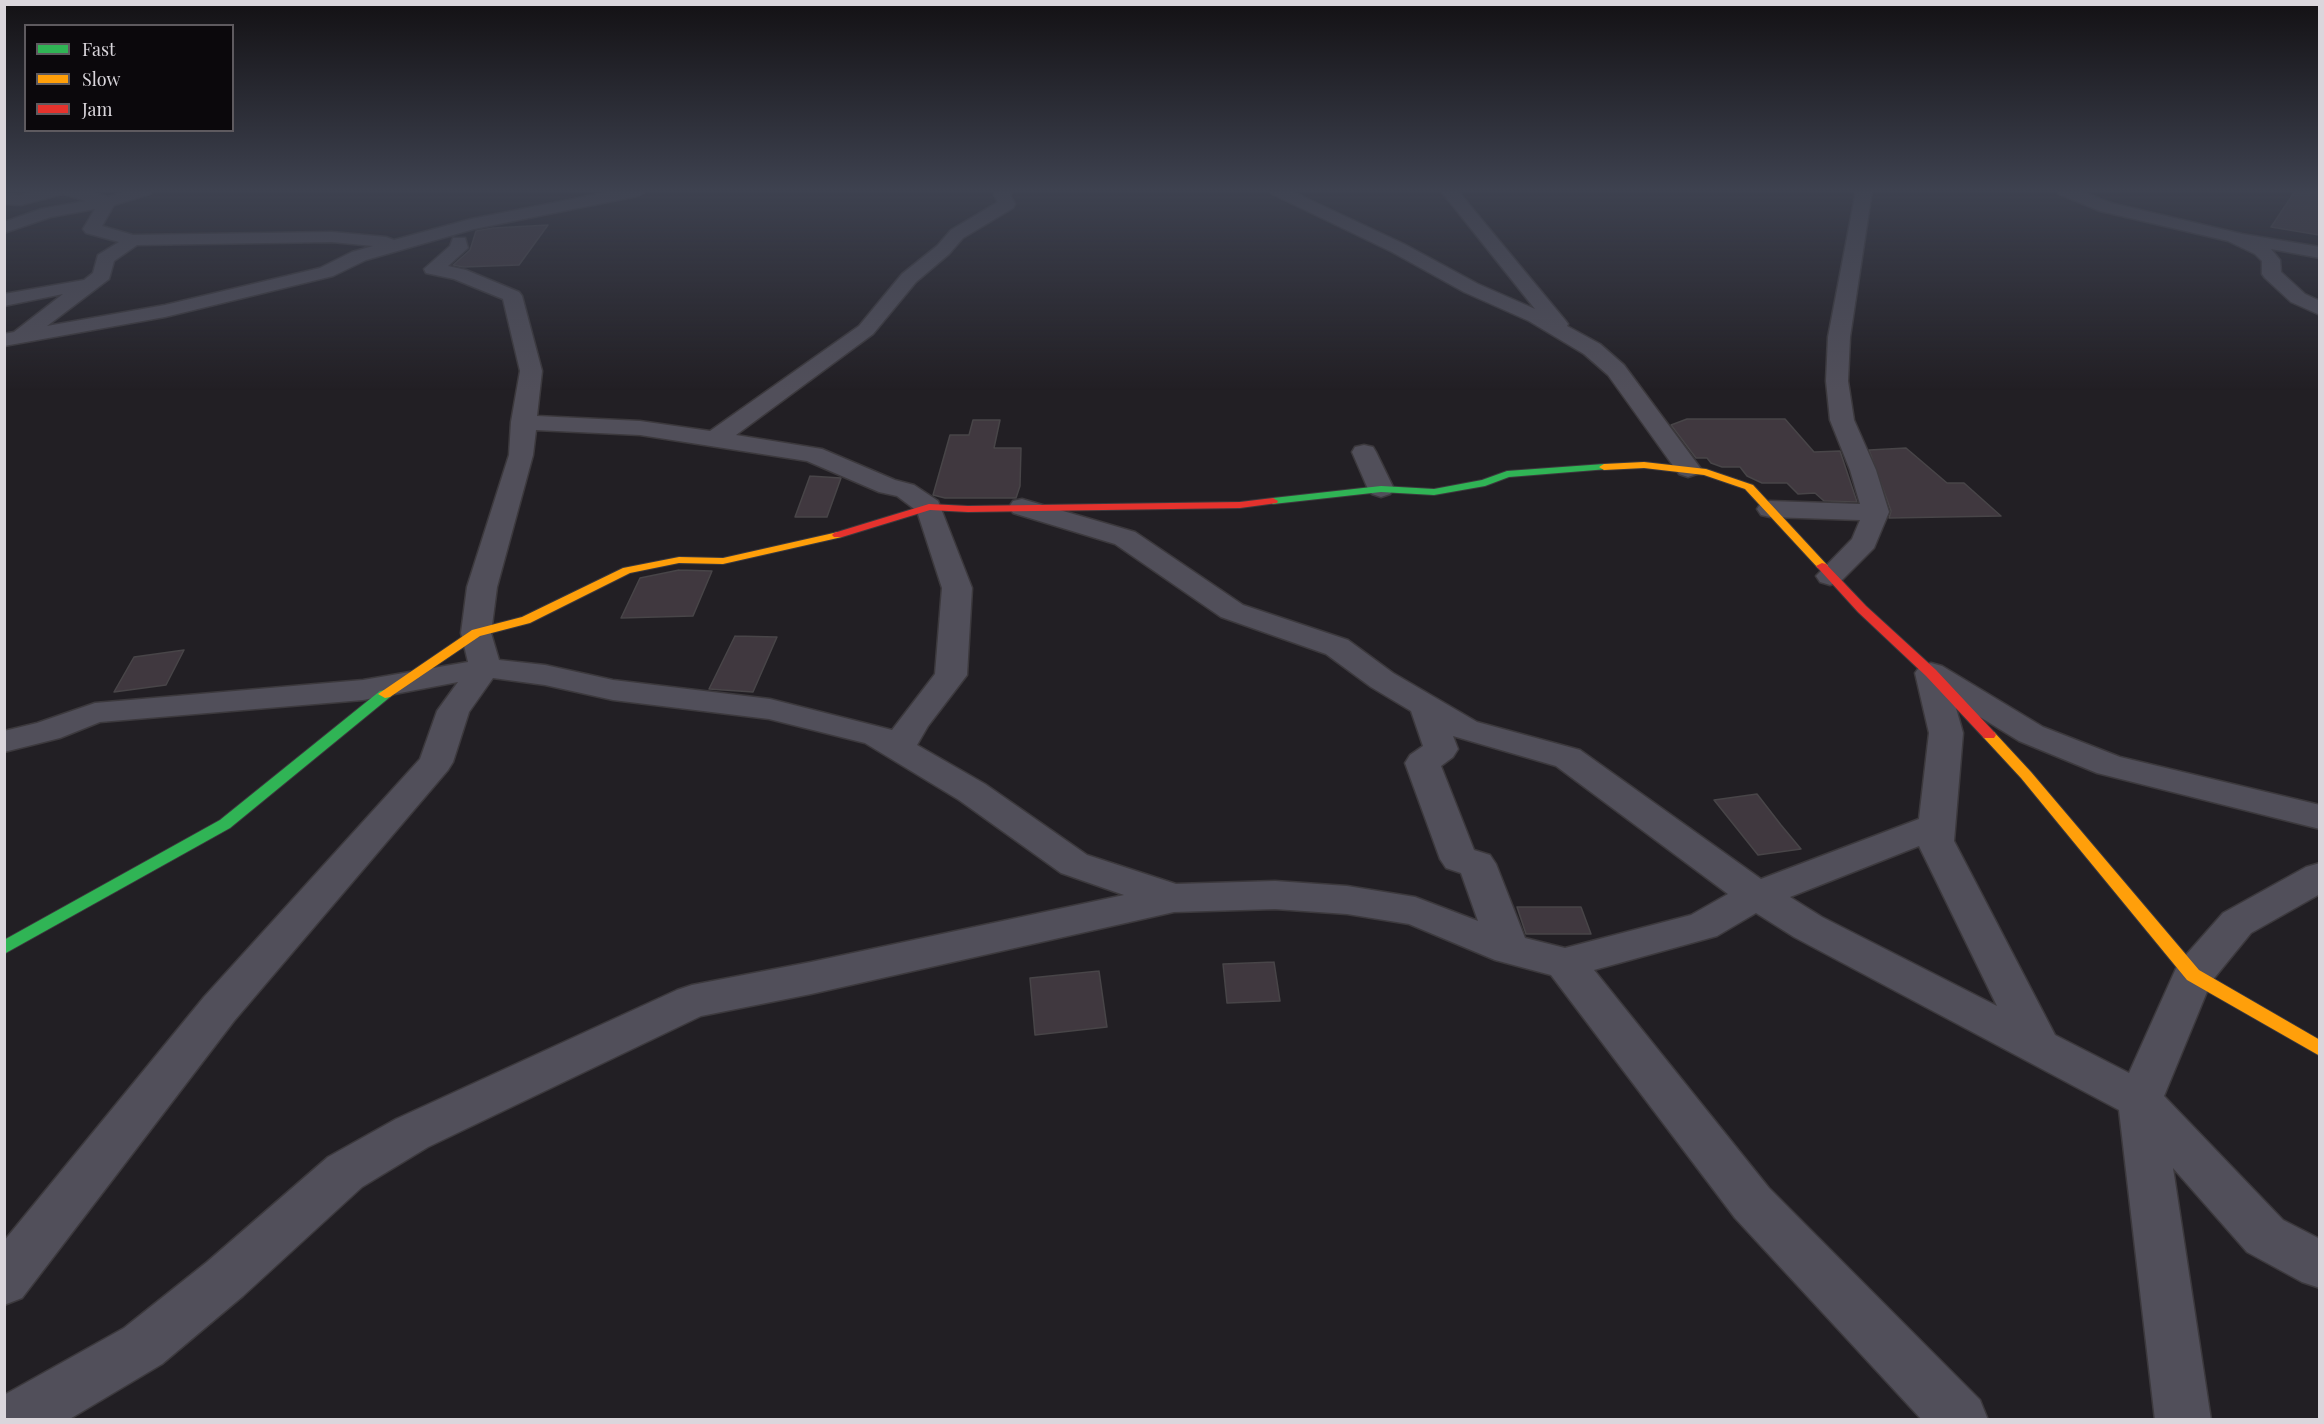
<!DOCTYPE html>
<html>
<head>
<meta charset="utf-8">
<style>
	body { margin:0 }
	#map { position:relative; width:2324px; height:1424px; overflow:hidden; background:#221f24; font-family:"Playfair Display",serif }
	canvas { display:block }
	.frame { position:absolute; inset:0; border:6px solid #dad6dc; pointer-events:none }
	.legend { position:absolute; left:24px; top:24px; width:210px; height:108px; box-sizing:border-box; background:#0b080c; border:2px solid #5e5a5f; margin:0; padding:8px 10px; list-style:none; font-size:18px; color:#dad6dc }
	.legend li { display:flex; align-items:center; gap:12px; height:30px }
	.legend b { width:30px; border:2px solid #5e5a5f }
</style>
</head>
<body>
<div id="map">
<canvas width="2324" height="1424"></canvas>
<div class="frame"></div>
<ul class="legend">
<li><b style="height:8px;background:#30b455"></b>Fast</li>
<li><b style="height:8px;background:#ff9f0a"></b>Slow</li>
<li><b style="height:8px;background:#e5322d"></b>Jam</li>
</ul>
</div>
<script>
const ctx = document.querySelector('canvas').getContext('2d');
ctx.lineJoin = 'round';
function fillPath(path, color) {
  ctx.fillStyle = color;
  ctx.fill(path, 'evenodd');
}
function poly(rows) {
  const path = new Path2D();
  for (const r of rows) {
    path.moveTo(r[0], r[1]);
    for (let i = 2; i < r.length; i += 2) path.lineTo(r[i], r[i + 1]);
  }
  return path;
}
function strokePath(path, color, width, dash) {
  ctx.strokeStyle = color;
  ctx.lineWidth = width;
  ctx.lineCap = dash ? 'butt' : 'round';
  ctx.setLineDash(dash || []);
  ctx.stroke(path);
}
const building = poly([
	[2295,191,2319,193,2319,235,2271,227,2295,191],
	[548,225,519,265,463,267,453,265,470,250,476,231,493,228,548,225],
	[1687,419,1785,419,1814,452,1840,451,1857,502,1824,501,1815,493,1798,494,1787,483,1762,483,1747,476,1740,467,1722,467,1711,463,1707,458,1696,458,1671,425,1687,419],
	[973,420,1000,420,994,448,1021,448,1020,486,1016,498,945,498,933,495,950,435,969,435,973,420],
	[1906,448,1947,483,1964,483,2001,516,1889,518,1891,511,1869,450,1906,448],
	[810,476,841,478,827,517,795,517,810,476],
	[679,570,712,571,693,616,621,618,640,578,679,570],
	[735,636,777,637,753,692,709,689,735,636],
	[184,650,166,685,114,692,134,657,184,650],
	[1757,794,1781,825,1801,849,1758,855,1714,800,1757,794],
	[1517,907,1581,907,1591,934,1526,934,1517,907],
	[1274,962,1280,1001,1227,1003,1223,964,1274,962],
	[1099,971,1107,1027,1035,1035,1030,978,1099,971]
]);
const street = poly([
	[38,191,87,191,108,197,127,191,152,191,150,194,114,205,102,226,133,235,332,232,386,237,394,240,471,219,614,191,646,191,638,196,474,229,366,260,333,276,165,317,4,346,4,334,14,332,63,294,4,306,4,294,84,280,93,273,98,255,119,242,86,233,83,229,95,209,51,217,4,233,4,222,41,209,86,201,63,194,21,205,4,204,4,194,21,195,38,191],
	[332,242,373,246,352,252,320,268,165,305,47,326,109,279,114,261,137,245,332,242],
	[996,191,1012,191,1010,195,1015,204,1013,208,963,238,949,254,916,282,873,334,736,435,822,449,895,480,914,485,938,501,972,588,967,675,928,726,917,745,985,784,1087,855,1176,884,1275,881,1347,886,1415,897,1478,921,1461,873,1446,868,1440,859,1405,763,1410,755,1423,746,1411,711,1371,687,1326,654,1221,617,1115,544,1013,513,1009,507,1013,501,1022,499,1135,532,1243,605,1348,640,1393,673,1477,722,1580,750,1761,879,1919,819,1929,733,1915,673,1920,666,1931,663,1942,666,2043,727,2120,757,2320,805,2320,829,2097,773,2019,741,1954,701,1963,733,1954,841,2055,1035,2129,1073,2178,964,2223,913,2306,867,2320,863,2320,894,2251,933,2211,982,2164,1096,2283,1220,2320,1239,2320,1288,2302,1282,2247,1252,2173,1168,2211,1420,2155,1420,2119,1110,1794,937,1756,913,1717,936,1594,970,1769,1188,1980,1400,1988,1420,1922,1420,1735,1218,1551,975,1495,960,1409,924,1347,914,1275,909,1174,912,811,994,701,1016,428,1147,362,1187,243,1296,162,1364,68,1420,4,1420,4,1395,124,1328,207,1262,328,1157,396,1119,677,990,692,985,811,962,1124,895,1061,873,959,800,865,743,769,719,613,700,545,685,493,678,469,712,453,762,448,770,234,1021,22,1298,4,1305,4,1241,204,997,420,759,437,711,458,682,363,700,100,722,60,738,4,752,4,731,37,723,95,703,363,680,468,662,461,633,467,587,509,455,511,422,520,371,503,299,454,279,426,273,424,269,450,246,453,238,465,238,468,248,448,266,466,270,519,292,522,296,542,371,537,416,640,421,710,431,859,326,902,274,937,246,951,230,998,202,994,195,996,191],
	[536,430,640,435,807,461,879,492,897,496,917,511,942,588,935,674,892,730,770,699,613,680,545,665,499,660,491,633,497,587,533,455,536,430],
	[1453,736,1556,766,1728,894,1691,915,1565,948,1525,938,1496,864,1490,855,1474,850,1441,766,1453,757,1458,749,1453,736],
	[1919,846,1997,1006,1822,917,1790,897,1919,846],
	[1270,191,1291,191,1404,244,1478,284,1535,309,1441,191,1458,191,1565,320,1568,324,1567,326,1600,344,1624,365,1701,469,1697,474,1688,477,1679,474,1608,375,1584,354,1529,321,1464,292,1392,252,1272,194,1270,191],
	[1856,191,1872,191,1850,337,1848,381,1854,420,1876,470,1889,512,1874,548,1840,582,1830,585,1820,582,1816,576,1852,539,1860,520,1770,517,1761,515,1757,509,1761,503,1770,501,1860,504,1850,470,1830,420,1826,381,1828,337,1856,191],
	[2057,191,2079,191,2111,203,2242,234,2320,247,2320,258,2271,249,2280,260,2281,272,2305,294,2320,301,2320,315,2291,302,2265,278,2262,274,2262,261,2255,254,2228,241,2100,211,2059,194,2057,191],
	[1364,445,1373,447,1376,452,1394,489,1390,494,1381,497,1372,494,1368,489,1352,452,1355,447,1364,445]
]);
const fast = poly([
	[1604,464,1609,467,1608,469,1509,477,1485,486,1434,495,1381,492,1273,504,1268,501,1273,498,1381,486,1434,489,1482,480,1507,471,1604,464],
	[385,690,390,691,392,694,390,697,230,828,4,954,4,940,220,820,380,691,385,690]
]);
const slow = poly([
	[1644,462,1706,469,1753,485,1828,566,1822,569,1818,568,1745,489,1704,475,1644,468,1604,470,1599,467,1604,464,1644,462],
	[838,532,842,533,842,537,723,564,679,563,630,573,530,623,480,636,390,697,385,698,378,694,472,630,522,617,623,568,679,557,723,558,838,532],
	[1989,731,1994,732,2031,772,2199,970,2320,1040,2320,1056,2187,980,2021,778,1984,738,1982,735,1989,731]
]);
const jam = poly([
	[1273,498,1278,501,1277,503,1240,508,968,512,930,510,842,537,834,537,832,535,834,533,929,504,968,506,1240,502,1273,498],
	[1822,563,1826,564,1866,606,1936,670,1994,732,1996,735,1994,738,1984,738,1926,676,1858,612,1818,568,1816,566,1822,563]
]);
fillPath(building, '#40383f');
strokePath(building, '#484548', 1.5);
strokePath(street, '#3c393d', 3);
strokePath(fast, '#3c393d', 2);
strokePath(slow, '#3c393d', 2);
strokePath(jam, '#3c393d', 2);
fillPath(street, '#514f5a');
fillPath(fast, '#30b455');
fillPath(slow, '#ff9f0a');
fillPath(jam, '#e5322d');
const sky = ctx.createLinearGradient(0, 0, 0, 390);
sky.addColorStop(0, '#131114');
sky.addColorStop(0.49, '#3e4250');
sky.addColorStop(1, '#3e425000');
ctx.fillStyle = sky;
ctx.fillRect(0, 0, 2324, 390);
</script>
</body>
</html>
